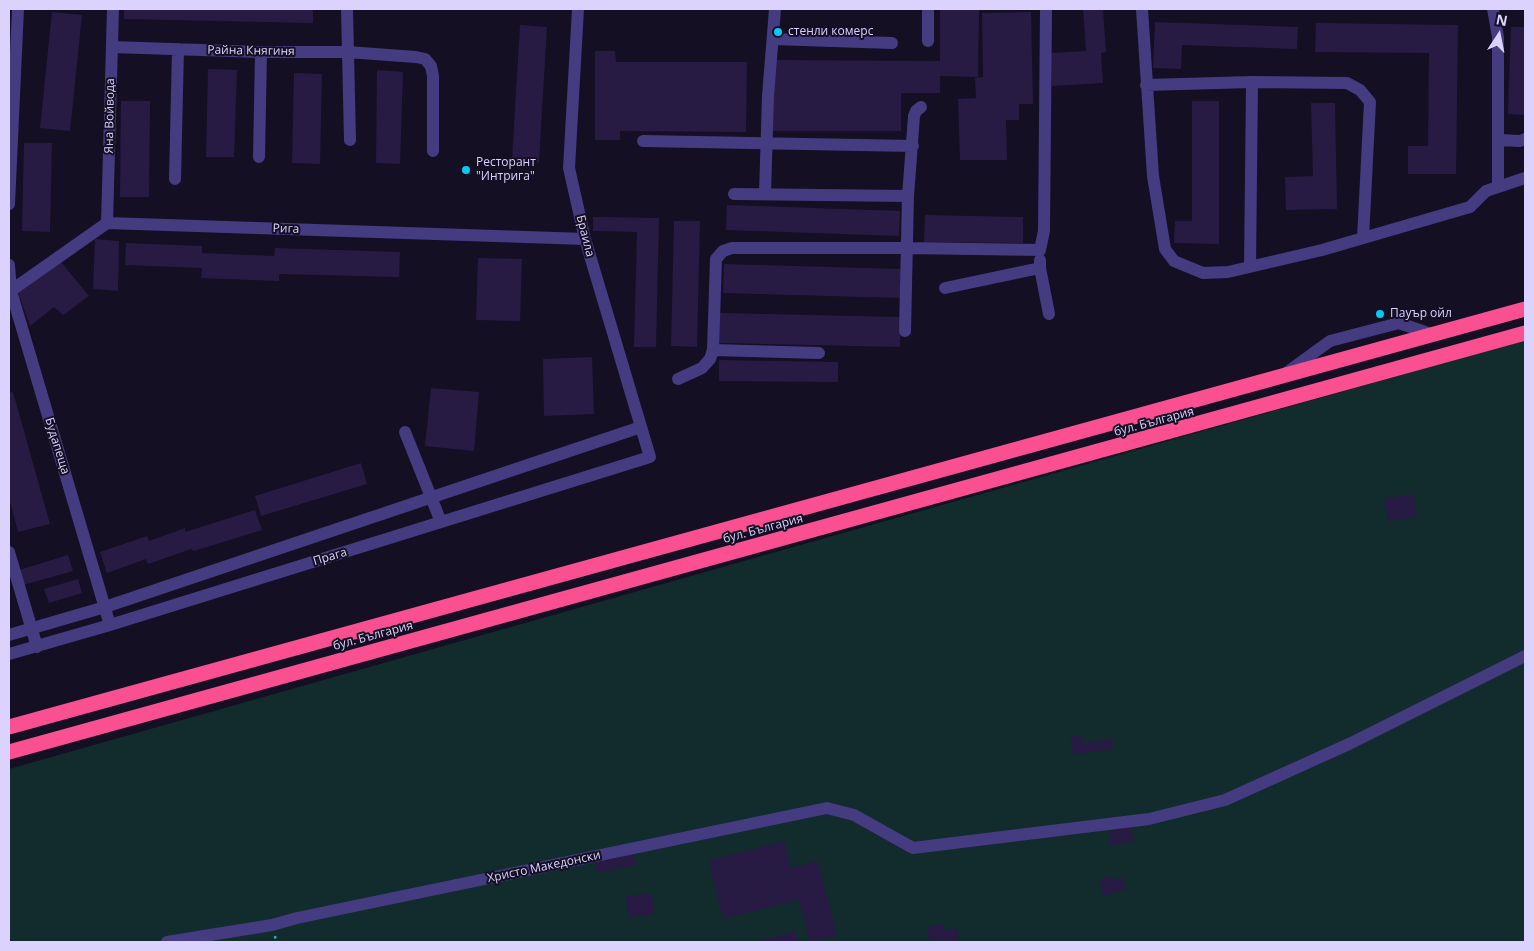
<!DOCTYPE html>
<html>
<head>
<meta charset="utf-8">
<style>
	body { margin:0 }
	#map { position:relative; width:1534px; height:951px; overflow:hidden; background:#140f23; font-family:"Open Sans",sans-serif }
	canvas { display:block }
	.frame { position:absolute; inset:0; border:10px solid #dbd2fe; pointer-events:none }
	.north { position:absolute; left:1474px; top:10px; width:50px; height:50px; -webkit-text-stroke:4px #140f23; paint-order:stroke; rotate:11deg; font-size:14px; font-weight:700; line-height:20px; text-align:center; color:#dbd2fe }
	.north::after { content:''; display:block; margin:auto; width:18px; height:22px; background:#dbd2fe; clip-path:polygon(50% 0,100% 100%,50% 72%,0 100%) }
</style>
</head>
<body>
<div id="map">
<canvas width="1534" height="951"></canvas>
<div class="frame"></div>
<div class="north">N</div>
</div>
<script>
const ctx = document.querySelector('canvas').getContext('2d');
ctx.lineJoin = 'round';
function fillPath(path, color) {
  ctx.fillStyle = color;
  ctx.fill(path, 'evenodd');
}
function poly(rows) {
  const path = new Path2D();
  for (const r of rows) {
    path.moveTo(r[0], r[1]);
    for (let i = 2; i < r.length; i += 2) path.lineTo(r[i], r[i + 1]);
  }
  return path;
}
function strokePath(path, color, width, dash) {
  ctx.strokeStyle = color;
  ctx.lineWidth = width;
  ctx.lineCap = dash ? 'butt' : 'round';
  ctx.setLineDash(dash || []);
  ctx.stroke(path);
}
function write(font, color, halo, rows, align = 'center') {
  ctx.font = font + ' "Open Sans",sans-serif';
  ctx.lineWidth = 4;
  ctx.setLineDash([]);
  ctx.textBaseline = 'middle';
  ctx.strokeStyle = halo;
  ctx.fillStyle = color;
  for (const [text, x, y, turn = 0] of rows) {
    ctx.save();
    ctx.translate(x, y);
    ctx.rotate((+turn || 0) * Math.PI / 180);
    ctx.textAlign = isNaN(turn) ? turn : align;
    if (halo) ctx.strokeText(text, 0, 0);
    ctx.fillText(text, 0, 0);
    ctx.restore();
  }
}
const green = poly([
	[1525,340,1525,942,9,942,9,769]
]);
const building = poly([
	[124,9,313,9,313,23,124,19],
	[940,9,979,9,978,77,940,76,940,93,901,93,901,131,773,131,773,60,940,61],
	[1083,9,1103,9,1106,52,1101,53,1103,83,1052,86,1050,53,1086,51],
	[52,12,82,15,70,131,40,128],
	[1031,12,1033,104,1019,104,1019,120,1006,120,1007,160,960,160,958,99,976,98,975,78,983,77,982,13],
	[1155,22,1298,27,1297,49,1182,45,1181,69,1153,68],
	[1316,23,1458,25,1456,174,1408,174,1408,146,1428,146,1429,53,1315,52],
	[520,25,547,27,539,162,512,160],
	[1511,27,1525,27,1525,115,1508,114],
	[595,51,615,51,616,62,747,62,746,132,620,131,620,140,595,140],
	[208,69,237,70,234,157,206,157],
	[377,70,403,72,400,164,376,163],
	[294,73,322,74,320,164,292,163],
	[121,101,150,101,149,197,120,197],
	[1192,101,1219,101,1219,244,1174,243,1175,221,1192,221],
	[1311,103,1335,103,1337,209,1286,210,1285,177,1313,176],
	[24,143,52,143,50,232,22,231],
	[727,205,900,211,899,236,726,230],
	[925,215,1023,217,1023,243,924,242],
	[593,217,659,218,656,347,634,347,637,232,593,231],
	[674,221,700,221,697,347,671,346],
	[95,239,119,241,118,291,93,289],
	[126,243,202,246,202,253,274,256,275,248,400,252,399,277,279,274,279,281,201,278,202,268,125,265],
	[478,258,522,259,520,321,476,320],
	[61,262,89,296,63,315,54,307,30,326,18,292],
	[724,264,901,269,900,298,723,293],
	[720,313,901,317,900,347,719,343],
	[592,357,594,414,544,416,543,359],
	[719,360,838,362,838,382,719,381],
	[431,388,479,392,474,451,425,446],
	[13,392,50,524,18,532,9,498,9,393],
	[361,463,367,484,261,516,255,496],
	[1413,494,1417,517,1388,521,1384,499],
	[255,510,262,530,194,551,191,549,148,564,146,559,107,573,100,552,147,536,149,541,185,528,185,532],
	[68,555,73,571,23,585,19,570],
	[78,579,82,593,49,603,44,589],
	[1081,735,1082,743,1112,739,1113,749,1073,755,1071,736],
	[1131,827,1134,841,1111,846,1108,832],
	[784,841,791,868,818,861,837,936,810,942,799,900,723,919,708,861],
	[634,853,636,865,597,873,594,861],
	[1111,876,1112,880,1122,877,1126,889,1104,896,1099,880],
	[652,893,654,915,628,917,626,896],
	[944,924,944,930,957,928,959,940,945,942,945,939,929,941,927,927],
	[795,931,798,942,756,942]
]);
const path = poly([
	[275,936,276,942]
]);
const minor = poly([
	[347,9,350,140],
	[928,9,928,41],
	[1142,9,1153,176,1165,249,1174,261,1203,273,1228,272,1322,250,1470,207,1486,191,1525,178],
	[1493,9,1498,37,1498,187],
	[773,39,892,43],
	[112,47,261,52,347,52,416,57,425,59,431,66,433,76,433,151],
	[1146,85,1252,82,1347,83,1360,90,1370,102,1363,238],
	[1499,140,1520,141,1525,139],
	[643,141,913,146],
	[259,157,261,52],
	[175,179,178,49],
	[734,194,908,196],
	[765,194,768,96,775,9],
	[9,204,18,9],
	[107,223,113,9],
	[1040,260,1040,268,1049,314],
	[9,265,11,291,110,625],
	[1250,267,1252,82],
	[945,288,1040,268],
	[9,292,107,223,585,239],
	[905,331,908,196,914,116,916,111,921,107],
	[713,350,819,353],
	[1286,373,1330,341,1399,323,1431,334],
	[678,379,702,368,710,359,713,350,716,259,723,251,732,248,907,248,1040,250,1044,231,1046,9],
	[405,432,441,522],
	[9,552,37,647],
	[9,635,105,607,641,427],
	[9,654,110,625,650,457,585,239,569,168,578,9],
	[167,942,272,925,297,918,827,808,854,815,913,848,1149,819,1225,800,1349,744,1525,656]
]);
const highway = poly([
	[9,727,1525,309],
	[9,752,1525,333]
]);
const markers = [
	[778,32,5,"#07c7f5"],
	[466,170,5,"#07c7f5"],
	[1380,314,5,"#07c7f5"]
];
const poiNames = [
	["стенли комерс",788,32],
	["Ресторант",476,163],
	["\"Интрига\"",476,177],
	["Пауър ойл",1390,314]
];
const streetNames = [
	["Райна Княгиня",251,51,1],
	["Яна Войвода",110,116,-89],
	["Рига",286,229,2],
	["Браила",585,236,76],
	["бул. България",1154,422,-15],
	["Будапеща",57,446,73],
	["бул. България",763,529,-15],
	["Прага",330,557,-17],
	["бул. България",373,636,-15],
	["Христо Македонски",544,867,-12]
];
fillPath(green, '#122b2d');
fillPath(building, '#271b43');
strokePath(path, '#32aeb2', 2.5, [2.5, 4]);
strokePath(minor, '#443b80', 12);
strokePath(highway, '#fa5092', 15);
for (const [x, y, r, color] of markers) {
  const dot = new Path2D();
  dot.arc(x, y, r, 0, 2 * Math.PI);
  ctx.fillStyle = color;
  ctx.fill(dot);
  strokePath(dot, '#140f23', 2);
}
write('12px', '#dbd2fe', '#140f23', poiNames, 'left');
write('12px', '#dbd2fe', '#140f23', streetNames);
</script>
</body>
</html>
